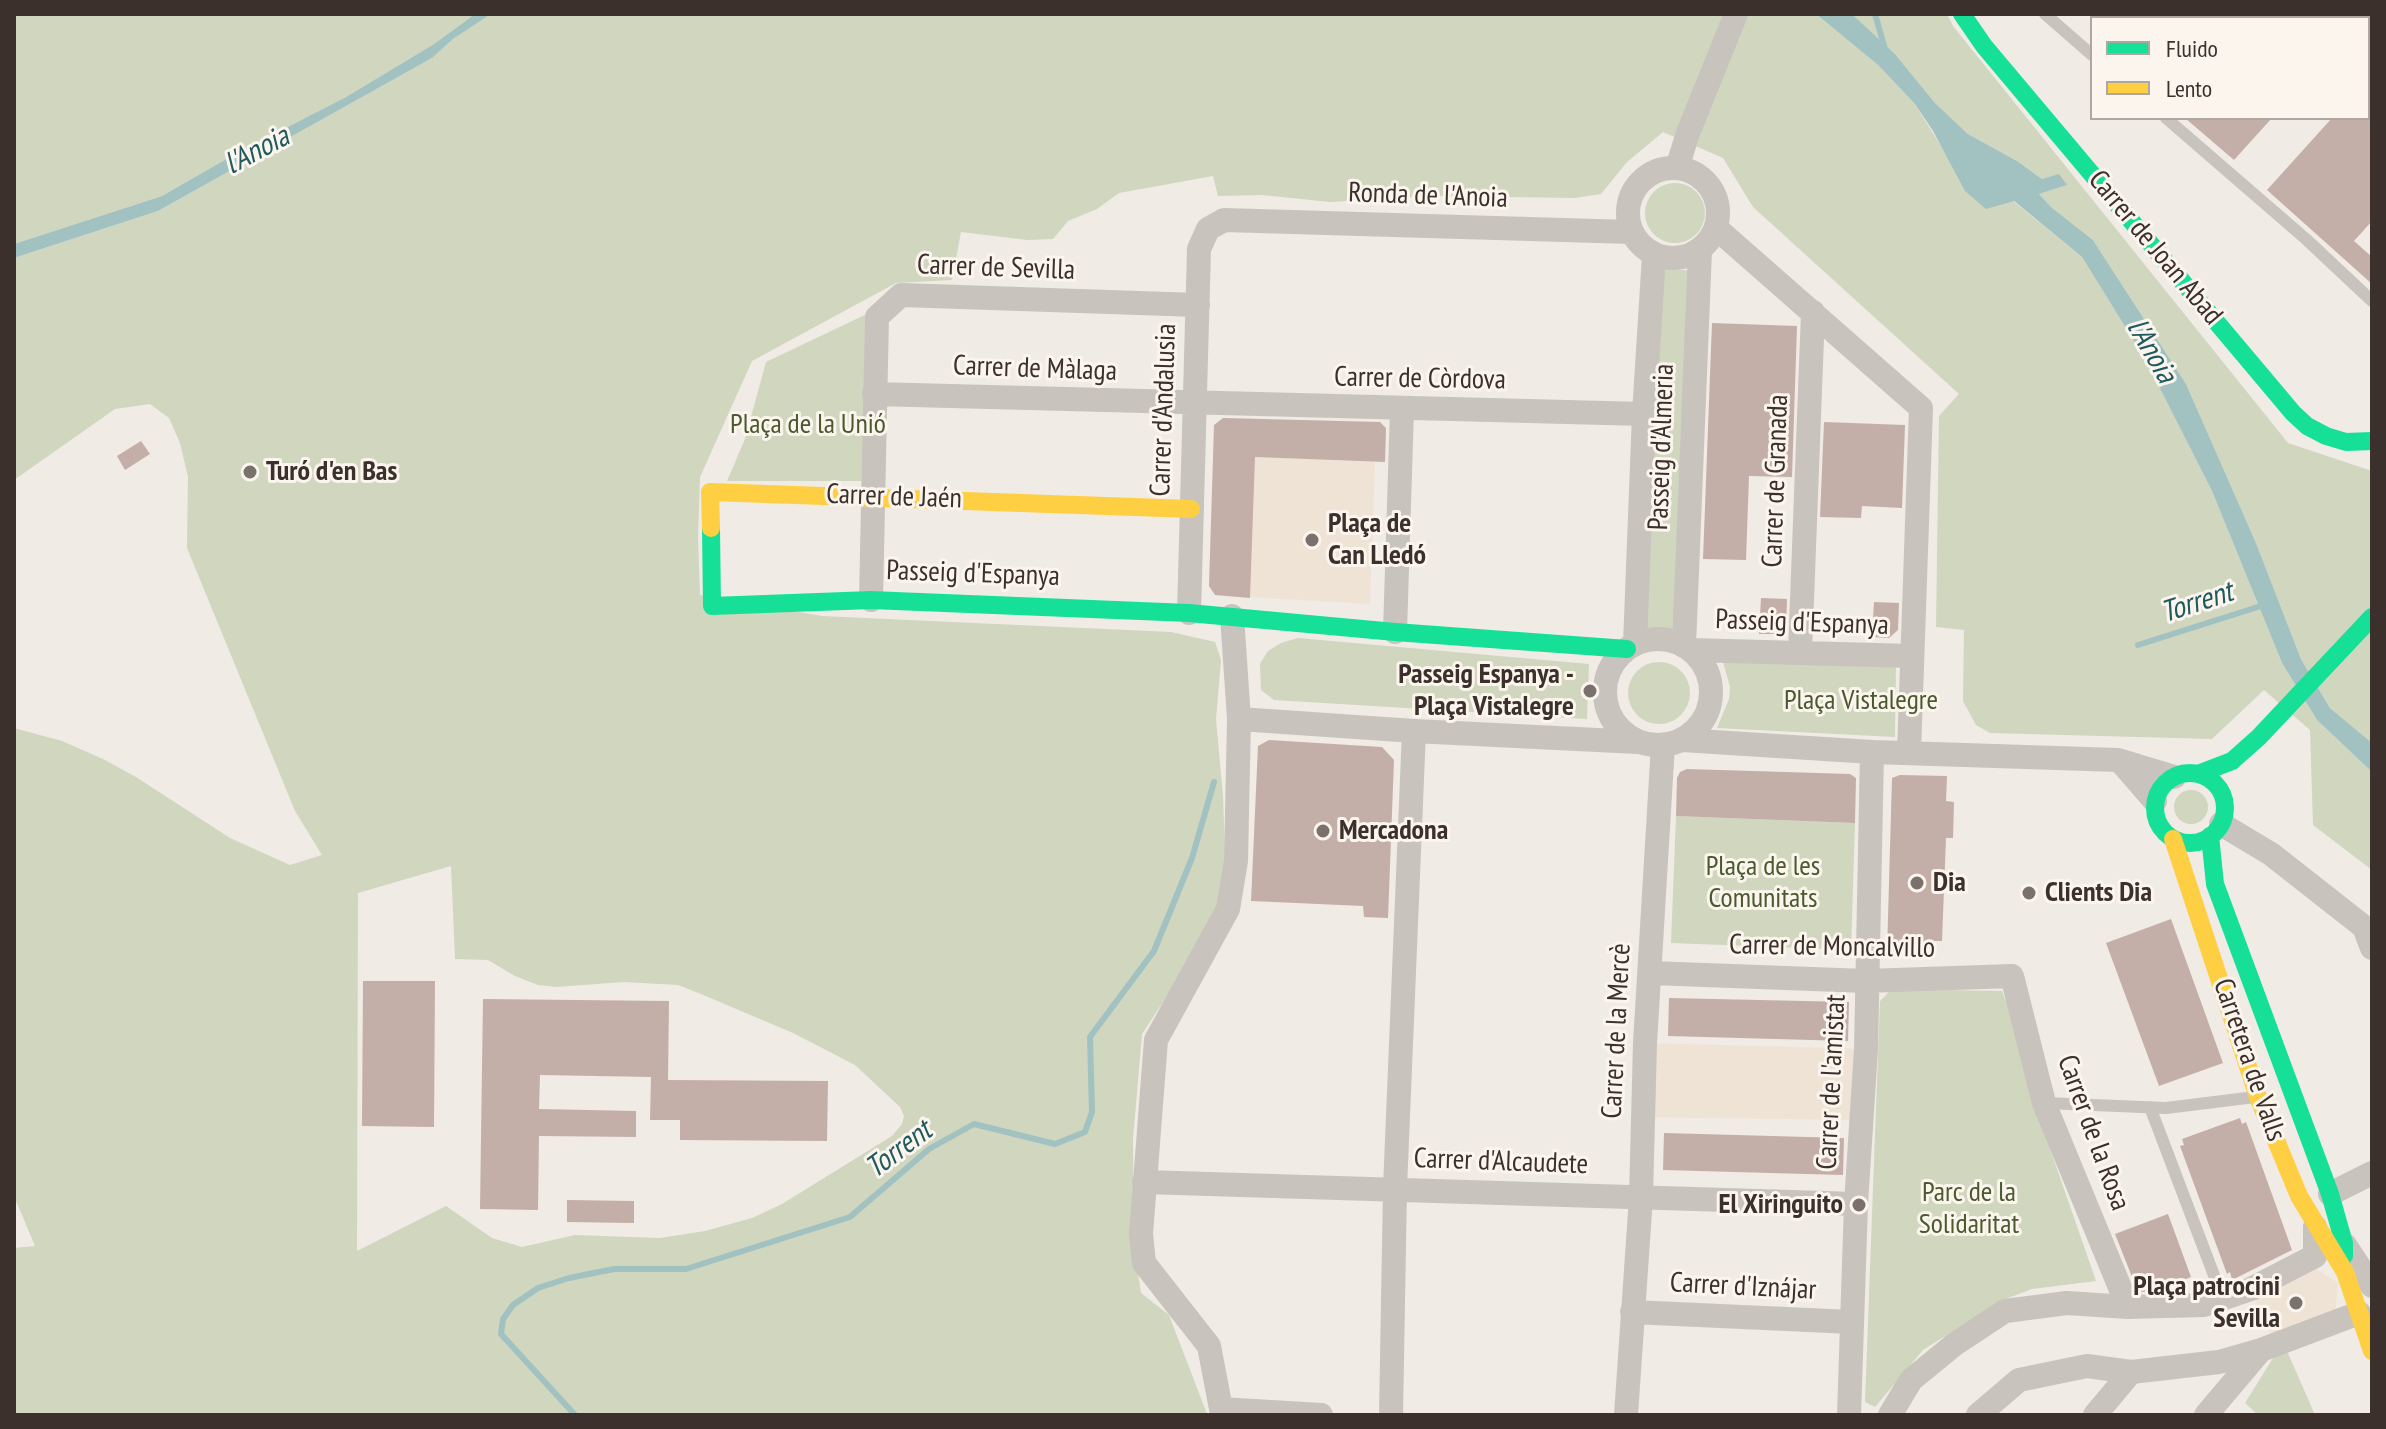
<!DOCTYPE html>
<html>
<head>
<meta charset="utf-8">
<style>
	body { margin:0 }
	#map { position:relative; width:2386px; height:1429px; overflow:hidden; background:#f0ebe5; font-family:"PT Sans Narrow",sans-serif }
	canvas { display:block }
	.frame { position:absolute; inset:0; border:16px solid #3b302b; pointer-events:none }
	.legend { position:absolute; left:2090px; top:16px; width:280px; height:104px; box-sizing:border-box; background:#fbf5ee; border:2px solid #aea6a0; margin:0; padding:10px 14px; list-style:none; font-size:24px; color:#3b302b }
	.legend li { display:flex; align-items:center; gap:16px; height:40px }
	.legend b { width:40px; border:2px solid #aea6a0 }
</style>
</head>
<body>
<div id="map">
<canvas width="2386" height="1429"></canvas>
<div class="frame"></div>
<ul class="legend">
<li><b style="height:10px;background:#16e098"></b>Fluido</li>
<li><b style="height:10px;background:#ffcf43"></b>Lento</li>
</ul>
</div>
<script>
const ctx = document.querySelector('canvas').getContext('2d');
ctx.lineJoin = 'round';
function fillPath(path, color) {
  ctx.fillStyle = color;
  ctx.fill(path, 'evenodd');
}
function poly(rows) {
  const path = new Path2D();
  for (const r of rows) {
    if (r.length === 3) {
      path.moveTo(r[0] + r[2], r[1]);
      path.arc(r[0], r[1], r[2], 0, 2 * Math.PI);
      continue;
    }
    path.moveTo(r[0], r[1]);
    for (let i = 2; i < r.length; i += 2) path.lineTo(r[i], r[i + 1]);
  }
  return path;
}
function strokePath(path, color, width, dash) {
  ctx.strokeStyle = color;
  ctx.lineWidth = width;
  ctx.lineCap = dash ? 'butt' : 'round';
  ctx.setLineDash(dash || []);
  ctx.stroke(path);
}
function write(font, color, halo, rows, align = 'center') {
  ctx.font = font + ' "PT Sans Narrow",sans-serif';
  ctx.lineWidth = 6;
  ctx.setLineDash([]);
  ctx.textBaseline = 'middle';
  ctx.strokeStyle = halo;
  ctx.fillStyle = color;
  for (const [text, x, y, turn = 0] of rows) {
    ctx.save();
    ctx.translate(x, y);
    ctx.rotate((+turn || 0) * Math.PI / 180);
    ctx.textAlign = isNaN(turn) ? turn : align;
    if (halo) ctx.strokeText(text, 0, 0);
    ctx.fillText(text, 0, 0);
    ctx.restore();
  }
}
const green = poly([
	[14,14,475,14,434,44,346,97,235,154,162,196,14,244],
	[491,14,1816,14,1878,65,1915,104,1947,156,2013,201,2082,257,2145,359,2212,491,2282,663,2317,720,2372,772,2372,870,2313,825,2310,730,2264,690,2212,739,1990,733,1976,725,1963,701,1964,630,1936,627,1939,416,1959,394,1753,207,1723,158,1663,132,1627,162,1601,194,1575,198,1431,196,1330,202,1262,195,1218,196,1213,176,1119,193,1097,209,1068,221,1053,239,1027,240,961,232,952,280,896,283,752,361,700,477,698,538,700,595,822,616,1171,632,1215,642,1221,660,1216,719,1223,796,1226,883,1215,923,1142,1034,1133,1139,1134,1249,1141,1293,1169,1315,1207,1414,1210,1415,14,1415,14,1248,35,1246,14,1196,14,728,62,741,103,759,136,777,230,838,290,865,322,855,295,811,187,548,188,477,180,443,169,418,150,404,115,409,14,480,14,258,158,211,432,58,453,39],
	[451,866,455,959,488,960,515,976,538,985,556,987,624,982,678,985,701,994,793,1033,855,1065,900,1107,904,1116,902,1124,892,1136,782,1204,752,1218,705,1231,660,1238,575,1235,522,1247,492,1238,446,1206,357,1251,358,893],
	[1852,14,1947,14,1953,26,2288,443,2372,471,2372,743,2330,708,2301,659,2256,543,2186,384,2093,240,2051,207,2039,194,2066,185,2059,175,2042,179,2017,161,1968,134,1935,103,1895,54],
	[1675,213,30],
	[1658,268,1694,271,1678,633,1640,631],
	[871,312,863,481,727,481,745,439,766,362],
	[1298,638,1589,664,1587,719,1274,700,1261,690,1260,664,1268,651,1281,643],
	[1659,693,31],
	[1723,662,1896,667,1895,737,1717,728,1729,699,1730,687],
	[2191,807,17],
	[1676,816,1855,823,1851,950,1671,943],
	[1892,989,2002,991,2055,1132,2047,1140,2096,1281,2032,1289,2003,1300,1923,1350,1875,1407,1865,1402,1880,1001],
	[2283,1342,2315,1415,2258,1415,2245,1403]
]);
const plaza = poly([
	[1255,457,1375,462,1370,604,1250,597],
	[1645,1043,1866,1049,1863,1120,1642,1117],
	[2316,1269,2338,1283,2335,1316,2273,1339,2251,1289]
]);
const water = poly([
	[475,14,491,14,453,39,432,58,158,211,14,258,14,244,162,196,235,154,346,97,434,44],
	[1816,14,1852,14,1895,54,1935,103,1968,134,2017,161,2042,179,2059,174,2067,185,2039,194,2051,207,2093,240,2186,384,2256,543,2301,659,2330,708,2372,743,2372,772,2317,720,2282,663,2212,491,2145,359,2082,257,2014,201,1986,209,1965,191,1933,131,1915,104,1878,65]
]);
const stream = poly([
	[1875,14,1885,49],
	[2138,645,2264,605],
	[575,1415,501,1334,503,1319,513,1305,538,1288,569,1278,614,1269,686,1269,850,1217,929,1149,974,1124,1055,1144,1085,1132,1092,1112,1090,1037,1154,951,1192,858,1214,782]
]);
const building = poly([
	[2185,118,2272,118,2234,160],
	[2332,118,2372,118,2372,221,2354,241,2372,257,2372,284,2267,190],
	[1712,323,1797,326,1792,477,1749,476,1746,560,1703,559],
	[1223,418,1380,422,1386,428,1385,462,1255,457,1250,598,1215,595,1209,586,1214,425],
	[1824,422,1905,425,1902,508,1862,506,1861,518,1820,517],
	[141,441,150,454,125,470,117,456],
	[1761,598,1787,599,1786,626,1776,634,1759,634],
	[1874,602,1899,603,1898,630,1889,638,1872,637],
	[1269,740,1382,747,1394,760,1388,918,1364,917,1363,906,1251,901,1258,746],
	[1687,769,1850,774,1856,778,1855,823,1676,816,1677,778,1680,772],
	[1900,775,1947,776,1946,801,1954,802,1953,838,1946,838,1942,941,1924,941,1923,955,1887,953,1892,778],
	[2171,919,2223,1063,2159,1086,2106,943],
	[363,981,435,981,434,1127,362,1126],
	[1669,998,1849,1002,1848,1041,1668,1036],
	[483,999,669,1001,668,1080,828,1081,827,1141,680,1140,680,1120,650,1120,651,1077,540,1075,539,1109,636,1111,636,1137,539,1136,538,1210,480,1209],
	[2240,1118,2242,1124,2246,1122,2292,1250,2232,1280,2230,1272,2227,1274,2180,1146,2184,1145,2182,1139],
	[1664,1133,1844,1138,1843,1175,1663,1170],
	[567,1200,634,1201,634,1223,567,1222],
	[2168,1214,2191,1277,2154,1291,2138,1292,2115,1234]
]);
const lane = poly([
	[2045,14,2092,55],
	[2166,118,2307,240,2372,301],
	[2044,1103,2166,1108,2255,1097],
	[2150,1107,2223,1299]
]);
const street = poly([
	[1673,213,45],
	[1677,168,1688,133,1736,14],
	[1716,228,1921,408,1909,752],
	[874,394,1644,414],
	[871,600,877,317,901,295,1198,305],
	[1189,613,1199,249,1208,229,1224,220,1631,232],
	[1232,616,1239,719,1236,861,1228,909,1156,1040,1141,1234,1144,1263,1209,1346,1221,1409,1321,1415],
	[1395,632,1402,409],
	[1658,692,53],
	[1635,644,1644,414,1654,255],
	[1684,646,1700,250],
	[1690,650,1912,656],
	[1800,652,1813,312],
	[1239,719,1414,731,1638,742],
	[1682,740,1872,752,2118,760,2174,777],
	[2120,761,2155,801],
	[2221,824,2271,854,2364,927,2372,948],
	[1651,973,1866,981,2012,976,2044,1103,2128,1307],
	[1144,1182,1856,1204],
	[2330,1194,2372,1173],
	[2345,1245,2372,1286],
	[1632,1312,1852,1322],
	[1391,1415,1395,1188,1414,731],
	[1626,1415,1641,1197,1645,1043,1663,745],
	[1849,1415,1856,1204,1866,1049,1872,752],
	[1890,1415,1911,1380,1955,1344,2005,1311,2067,1303,2128,1307,2204,1305,2251,1289,2315,1256,2315,1227],
	[1978,1415,2019,1380,2087,1366,2131,1372,2219,1362,2261,1350,2359,1313],
	[2095,1415,2131,1372],
	[2206,1415,2261,1350]
]);
const fast = poly([
	[1962,14,1984,46,2293,413,2307,426,2326,436,2346,442,2372,441],
	[711,528,712,606,871,600,1189,613,1395,632,1627,649],
	[2190,808,35],
	[2198,774,2232,761,2259,737,2372,617],
	[2210,836,2215,884,2330,1194,2344,1243,2344,1256]
]);
const slow = poly([
	[711,528,710,492,1191,509],
	[2173,839,2258,1097,2299,1196,2345,1272,2372,1351]
]);
const markers = [
	[250,472,8,"#7a716c"],
	[1312,540,8,"#7a716c"],
	[1590,691,8,"#7a716c"],
	[1323,831,8,"#7a716c"],
	[1917,883,8,"#7a716c"],
	[2029,893,8,"#7a716c"],
	[1859,1205,8,"#7a716c"],
	[2296,1303,8,"#7a716c"]
];
const streetNames = [
	["Ronda de l'Anoia",1428,196,2],
	["Carrer de Joan Abad",2155,248,50],
	["Carrer de Sevilla",996,268,2],
	["Carrer de Màlaga",1035,369,2],
	["Carrer de Còrdova",1420,379,1],
	["Carrer d'Andalusia",1164,410,-88],
	["Passeig d'Almeria",1662,447,-88],
	["Carrer de Granada",1776,481,-88],
	["Carrer de Jaén",894,497,2],
	["Passeig d'Espanya",973,574,2],
	["Passeig d'Espanya",1802,623,2],
	["Carrer de Moncalvillo",1832,947,1],
	["Carrer de la Mercè",1617,1031,-87],
	["Carretera de Valls",2249,1060,71],
	["Carrer de l'amistat",1832,1082,-87],
	["Carrer de la Rosa",2093,1133,70],
	["Carrer d'Alcaudete",1501,1162,2],
	["Carrer d'Iznájar",1743,1287,3]
];
const parkNames = [
	["Plaça de la Unió",808,425],
	["Plaça Vistalegre",1861,701],
	["Plaça de les",1763,867],
	["Comunitats",1763,899],
	["Parc de la",1969,1193],
	["Solidaritat",1969,1225]
];
const poiNames = [
	["Turó d'en Bas",266,472],
	["Plaça de",1328,524],
	["Can Lledó",1328,556],
	["Passeig Espanya -",1574,675,"right"],
	["Plaça Vistalegre",1574,707,"right"],
	["Mercadona",1339,831],
	["Dia",1933,883],
	["Clients Dia",2045,893],
	["El Xiringuito",1843,1205,"right"],
	["Plaça patrocini",2280,1287,"right"],
	["Sevilla",2280,1319,"right"]
];
const waterNames = [
	["l'Anoia",257,151,-28],
	["l'Anoia",2151,351,60],
	["Torrent",2197,603,-18],
	["Torrent",899,1150,-37]
];
fillPath(green, '#d1d6bf');
fillPath(plaza, '#eee3d5');
fillPath(water, '#a1c2c1');
strokePath(stream, '#a1c2c1', 6);
fillPath(building, '#c3afa7');
strokePath(lane, '#c9c3be', 12);
strokePath(street, '#c9c3be', 24);
strokePath(fast, '#16e098', 18);
strokePath(slow, '#ffcf43', 18);
for (const [x, y, r, color] of markers) {
  const dot = new Path2D();
  dot.arc(x, y, r, 0, 2 * Math.PI);
  ctx.fillStyle = color;
  ctx.fill(dot);
  strokePath(dot, '#fbf5ee', 3);
}
write('28px', '#3b302b', '#fbf5ee', streetNames);
write('28px', '#4a5a2e', '#fbf5ee', parkNames);
write('bold 28px', '#3b302b', '#fbf5ee', poiNames, 'left');
write('italic 30px', '#1f5a5e', '#fbf5ee', waterNames);
</script>
</body>
</html>
